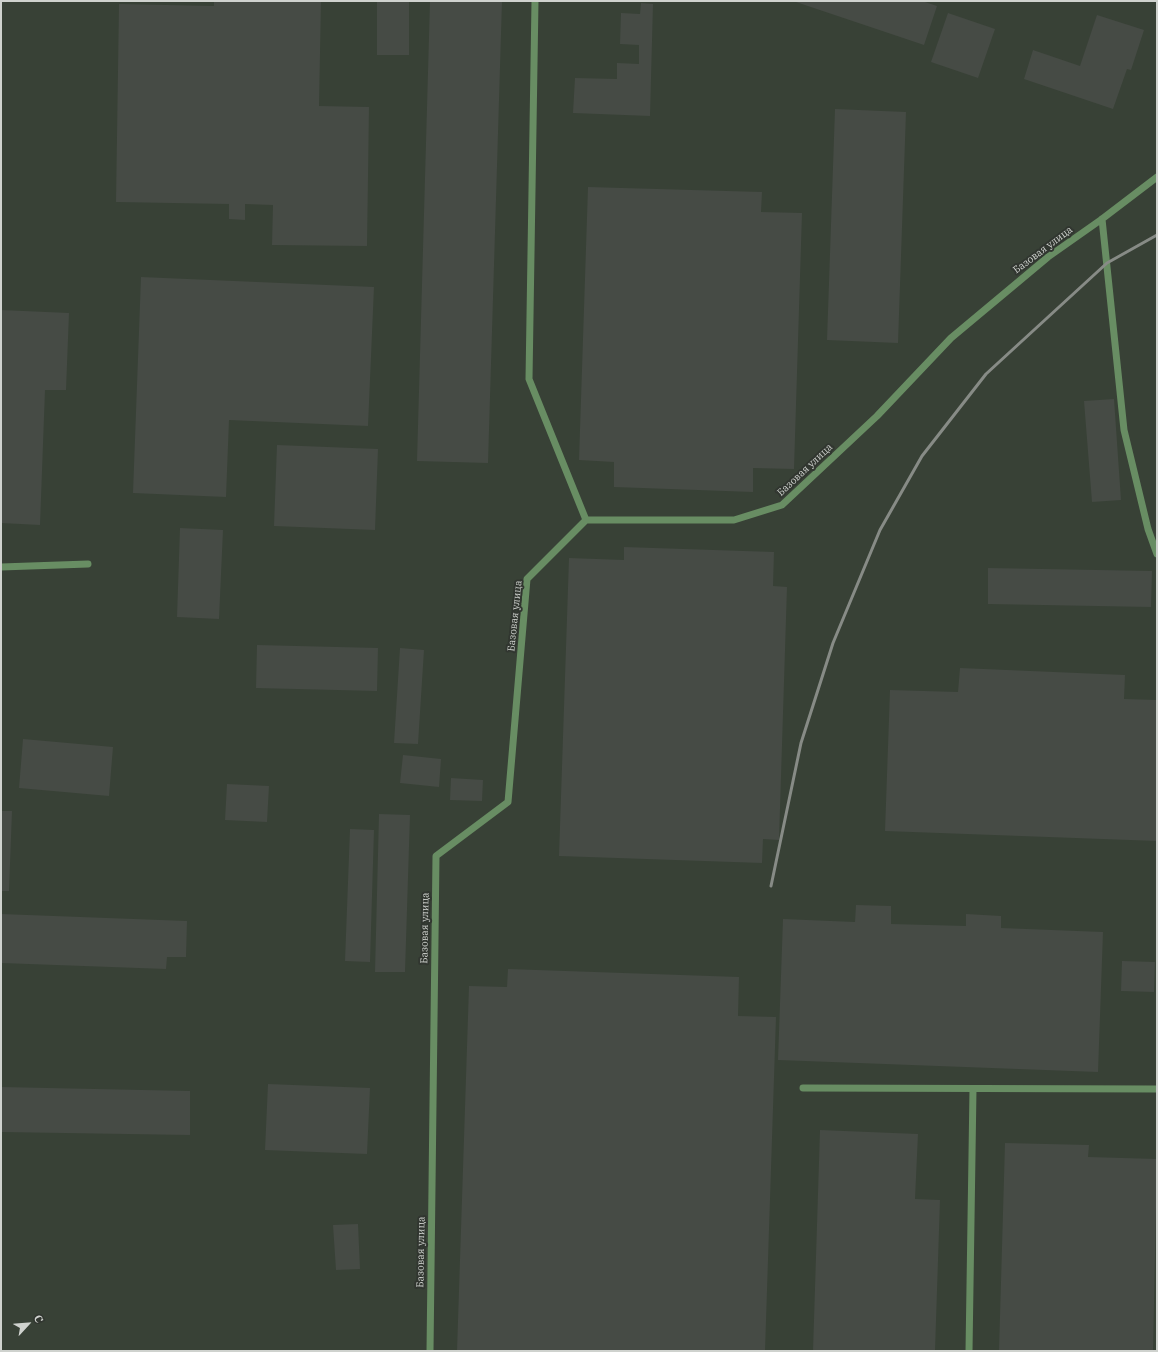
<!DOCTYPE html>
<html>
<head>
<meta charset="utf-8">
<style>
	body { margin:0 }
	#map { position:relative; width:1158px; height:1352px; overflow:hidden; background:#313630; font-family:"IBM Plex Serif",serif }
	canvas { display:block }
	.frame { position:absolute; inset:0; border:2px solid #cfd2ce; pointer-events:none }
	.north { position:absolute; left:8px; top:1304px; width:40px; height:40px; -webkit-text-stroke:3px #313630; paint-order:stroke; rotate:64deg; font-size:11px; font-weight:700; line-height:16px; text-align:center; color:#cfd2ce }
	.north::after { content:''; display:block; margin:auto; width:14px; height:18px; background:#cfd2ce; clip-path:polygon(50% 0,100% 100%,50% 72%,0 100%) }
</style>
</head>
<body>
<div id="map">
<canvas width="1158" height="1352"></canvas>
<div class="frame"></div>
<div class="north">С</div>
</div>
<script>
const ctx = document.querySelector('canvas').getContext('2d');
ctx.lineJoin = 'round';
function fillPath(path, color) {
  ctx.fillStyle = color;
  ctx.fill(path, 'evenodd');
}
function poly(rows) {
  const path = new Path2D();
  for (const r of rows) {
    path.moveTo(r[0], r[1]);
    for (let i = 2; i < r.length; i += 2) path.lineTo(r[i], r[i + 1]);
  }
  return path;
}
function strokePath(path, color, width, dash) {
  ctx.strokeStyle = color;
  ctx.lineWidth = width;
  ctx.lineCap = dash ? 'butt' : 'round';
  ctx.setLineDash(dash || []);
  ctx.stroke(path);
}
function write(font, color, halo, rows, align = 'center') {
  ctx.font = font + ' "IBM Plex Serif",serif';
  ctx.lineWidth = 4;
  ctx.setLineDash([]);
  ctx.textBaseline = 'middle';
  ctx.strokeStyle = halo;
  ctx.fillStyle = color;
  for (const [text, x, y, turn = 0] of rows) {
    ctx.save();
    ctx.translate(x, y);
    ctx.rotate((+turn || 0) * Math.PI / 180);
    ctx.textAlign = isNaN(turn) ? turn : align;
    if (halo) ctx.strokeText(text, 0, 0);
    ctx.fillText(text, 0, 0);
    ctx.restore();
  }
}
const built = poly([
	[1,1,1157,1,1157,1351,1,1351]
]);
const building = poly([
	[214,1,321,1,319,106,369,107,367,246,272,245,273,205,245,204,245,220,229,219,229,204,116,202,119,4,214,6],
	[377,1,409,1,409,55,377,55],
	[430,1,502,1,488,463,417,461],
	[793,1,922,1,937,6,924,45],
	[641,3,653,4,650,116,573,113,575,78,617,79,617,63,639,64,639,45,620,44,621,13,640,14],
	[948,13,995,29,978,78,931,62],
	[1097,15,1144,30,1131,70,1127,69,1113,109,1024,79,1033,50,1080,66],
	[835,109,906,112,898,343,827,340],
	[588,187,762,192,761,212,802,213,794,469,753,468,753,492,614,487,614,462,579,460],
	[141,277,374,287,368,426,229,420,226,497,133,493],
	[1,310,69,313,66,390,45,390,40,525,1,523],
	[1114,399,1121,500,1092,502,1084,401],
	[277,445,378,449,375,530,274,526],
	[180,528,223,530,219,619,177,617],
	[624,547,774,552,773,586,787,587,779,840,763,839,762,863,559,856,569,558,624,560],
	[988,568,1152,571,1151,607,988,604],
	[257,645,378,648,377,691,256,688],
	[400,648,424,650,418,744,394,743],
	[960,668,1125,675,1124,699,1157,700,1157,841,885,831,890,690,958,692],
	[23,739,113,747,109,796,19,788],
	[403,755,441,759,439,787,400,783],
	[451,778,483,780,482,801,450,800],
	[227,784,269,786,267,822,225,820],
	[1,811,12,811,9,891,1,891],
	[379,814,410,815,405,972,375,972],
	[350,829,374,830,370,962,345,961],
	[856,905,891,906,891,924,966,926,966,914,1001,916,1001,928,1103,932,1098,1072,778,1060,783,919,855,922],
	[1,914,187,921,186,957,167,957,166,969,1,963],
	[1122,961,1155,962,1154,992,1121,991],
	[508,969,739,977,738,1016,776,1017,765,1351,457,1351,469,986,507,987],
	[268,1084,370,1088,367,1154,265,1150],
	[1,1087,190,1091,190,1135,1,1132],
	[820,1130,918,1134,915,1199,940,1200,935,1351,813,1351],
	[1005,1143,1089,1145,1088,1157,1157,1159,1153,1351,999,1351],
	[358,1224,360,1269,336,1270,333,1225]
]);
const minor = poly([
	[535,1,529,379,586,520],
	[1102,219,1124,430,1148,529,1157,554],
	[1,567,88,564],
	[803,1088,1157,1089],
	[430,1351,436,856,508,802,527,579,586,520,734,520,782,505,877,416,951,338,1048,257,1102,219,1157,177],
	[969,1351,973,1089]
]);
const rail = poly([
	[771,886,801,743,833,643,880,530,922,456,986,374,1107,263,1157,235]
]);
const streetNames = [
	["Базовая улица",1043,250,-37],
	["Базовая улица",805,470,-43],
	["Базовая улица",515,616,-84],
	["Базовая улица",425,928,-89],
	["Базовая улица",421,1252,-89]
];
fillPath(built, '#384136');
fillPath(building, '#464b45');
strokePath(minor, '#688d63', 7);
strokePath(rail, '#878b86', 3);
write('10px', '#cfd2ce', '#313630', streetNames);
</script>
</body>
</html>
